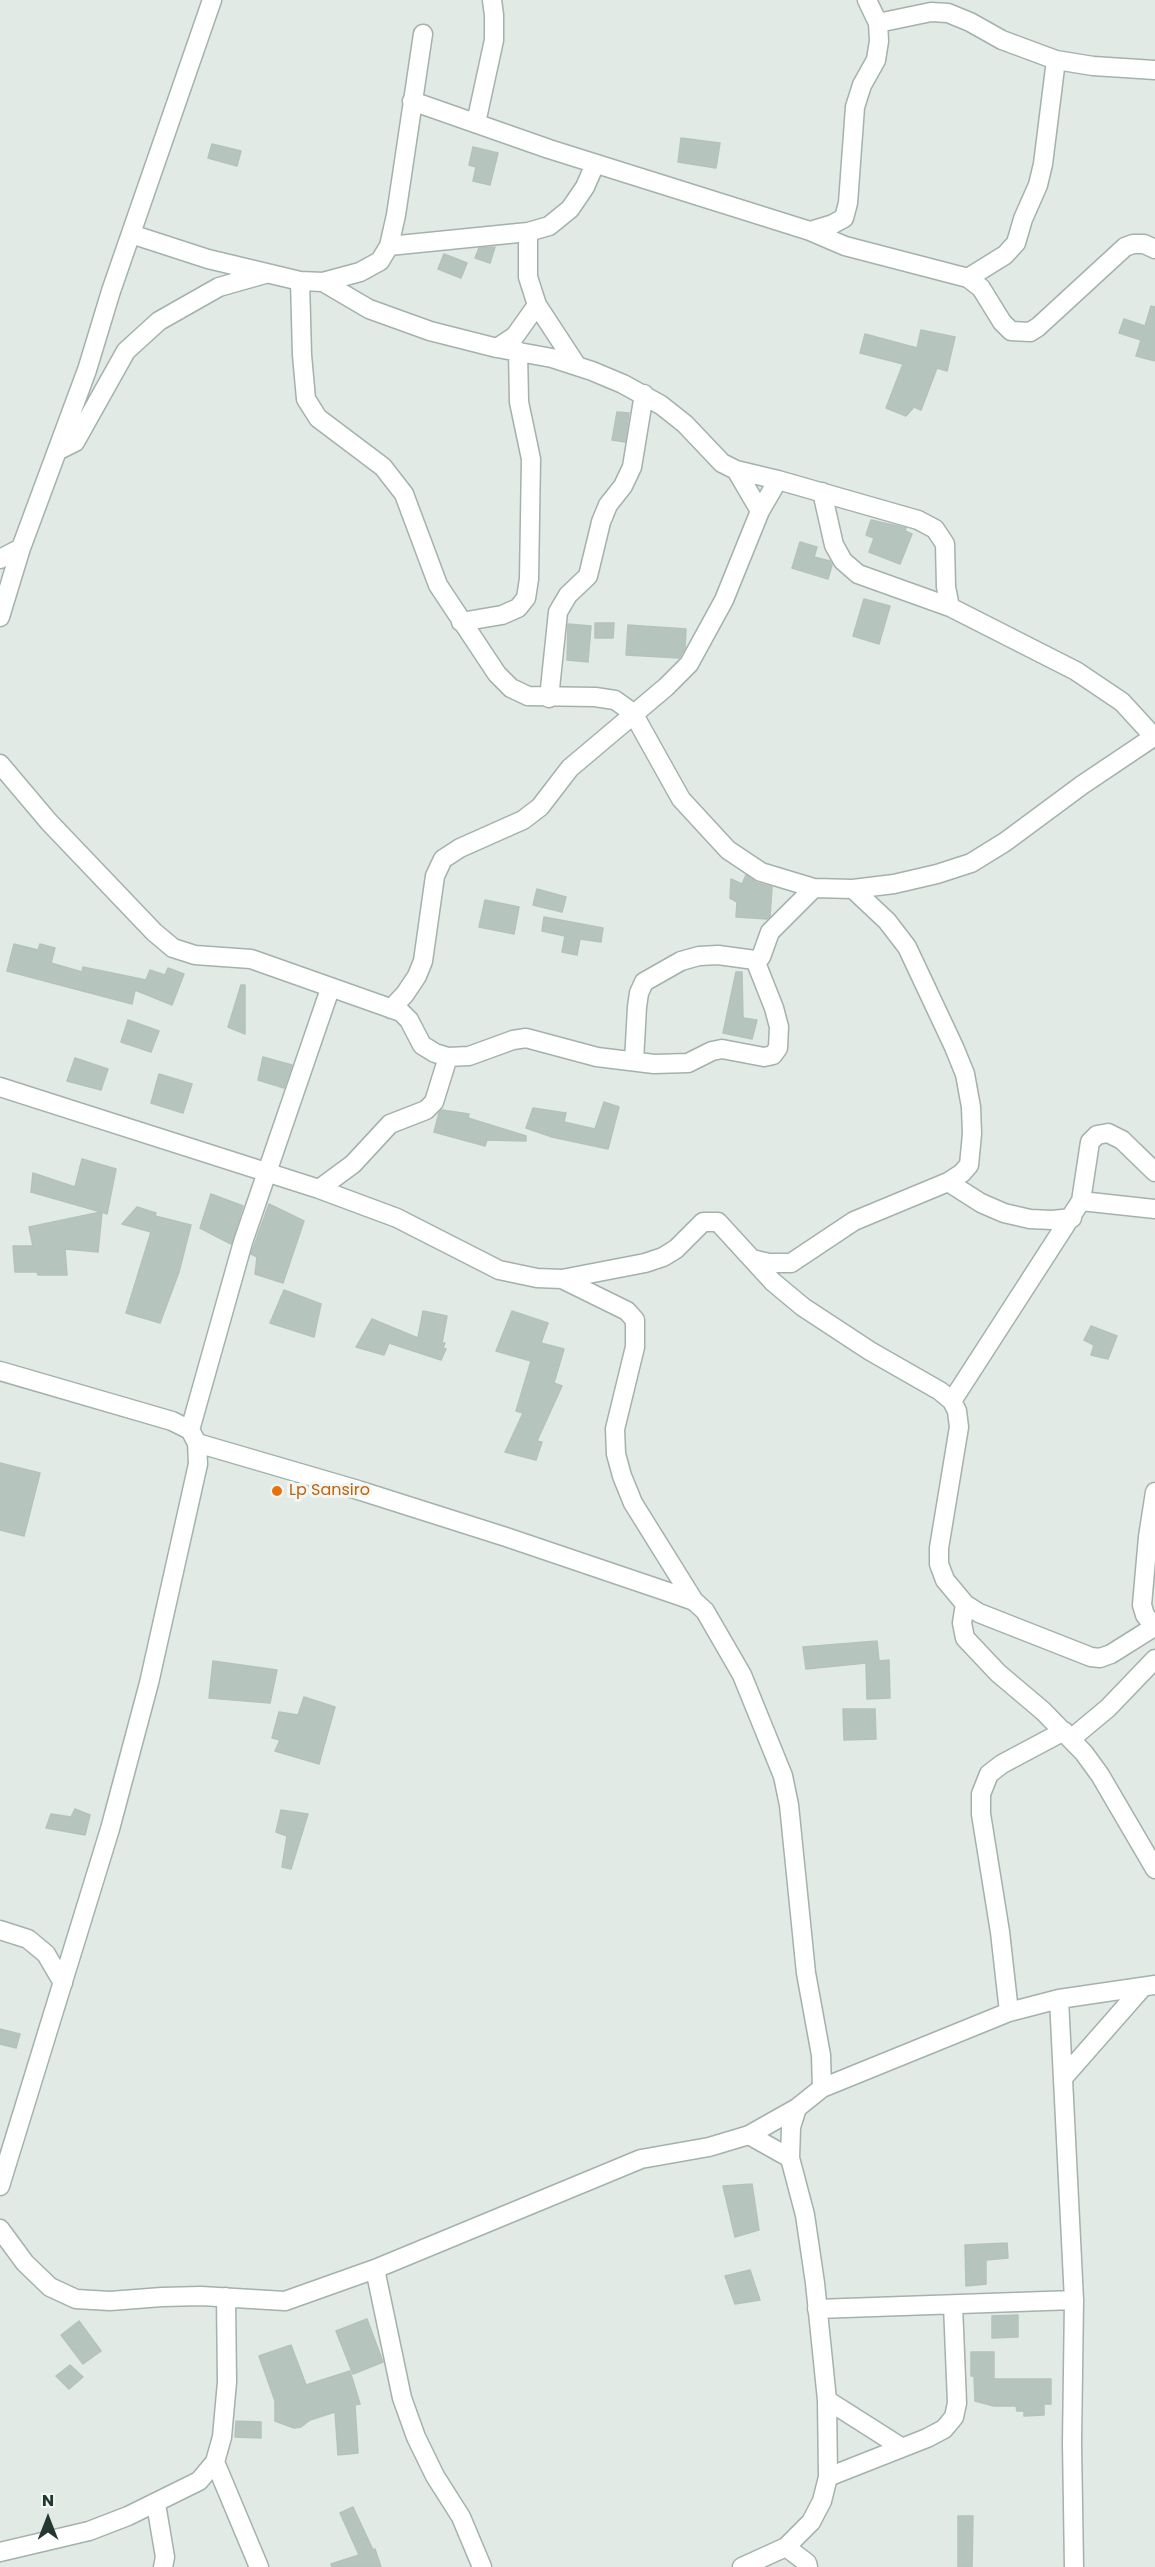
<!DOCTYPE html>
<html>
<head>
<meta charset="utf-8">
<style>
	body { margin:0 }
	#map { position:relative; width:1155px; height:2567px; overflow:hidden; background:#e1eae5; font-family:Poppins,sans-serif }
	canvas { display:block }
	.north { position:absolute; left:18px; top:2489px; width:60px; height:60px; -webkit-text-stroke:4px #f1f7f4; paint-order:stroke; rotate:0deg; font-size:16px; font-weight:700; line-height:24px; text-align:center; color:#233832 }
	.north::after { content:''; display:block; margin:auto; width:21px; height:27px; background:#233832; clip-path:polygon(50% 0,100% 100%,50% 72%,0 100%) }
</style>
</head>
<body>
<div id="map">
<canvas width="1155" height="2567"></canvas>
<div class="north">N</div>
</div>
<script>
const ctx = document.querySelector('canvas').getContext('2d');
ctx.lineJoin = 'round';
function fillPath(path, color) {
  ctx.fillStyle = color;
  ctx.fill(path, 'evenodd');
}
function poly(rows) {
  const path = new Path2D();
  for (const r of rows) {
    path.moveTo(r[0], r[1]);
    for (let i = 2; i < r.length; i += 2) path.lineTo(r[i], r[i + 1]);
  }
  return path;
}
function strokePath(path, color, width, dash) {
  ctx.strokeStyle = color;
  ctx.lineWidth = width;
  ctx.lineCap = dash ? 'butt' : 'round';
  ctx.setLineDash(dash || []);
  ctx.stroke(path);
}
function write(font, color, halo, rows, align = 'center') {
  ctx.font = font + ' Poppins,sans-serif';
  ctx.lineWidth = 6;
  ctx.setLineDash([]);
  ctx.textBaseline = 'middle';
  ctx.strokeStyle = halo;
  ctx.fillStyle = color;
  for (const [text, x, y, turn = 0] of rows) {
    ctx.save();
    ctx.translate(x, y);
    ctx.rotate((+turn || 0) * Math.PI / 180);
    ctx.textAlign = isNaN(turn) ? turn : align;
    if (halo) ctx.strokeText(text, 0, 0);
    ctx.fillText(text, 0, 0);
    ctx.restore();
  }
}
const building = poly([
	[681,138,720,143,716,168,678,162,681,138],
	[212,144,241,151,237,166,208,158,212,144],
	[473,147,498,153,490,185,473,181,476,167,469,165,473,147],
	[495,247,490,263,475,258,479,248,495,247],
	[444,254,467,263,461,278,438,269,444,254],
	[1151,306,1155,307,1155,361,1136,356,1141,340,1119,333,1124,319,1145,326,1151,306],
	[921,330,955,337,947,371,937,368,921,410,914,407,906,416,886,408,903,364,860,353,865,334,917,348,921,330],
	[617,412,629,413,625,442,612,440,617,412],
	[871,520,906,528,905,531,912,534,900,564,869,552,874,538,866,535,871,520],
	[800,542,817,547,814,557,830,561,832,565,828,579,792,568,800,542],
	[864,599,890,606,879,644,853,636,864,599],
	[595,623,614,623,613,638,595,638,595,623],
	[568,624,591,626,588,662,567,660,568,624],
	[628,625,686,629,685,648,679,658,626,655,628,625],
	[746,875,757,883,772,887,770,917,767,919,736,917,737,902,730,898,731,879,742,884,746,875],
	[537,889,566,897,562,912,533,905,537,889],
	[485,900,519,907,514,934,479,927,485,900],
	[544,917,603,928,601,942,580,939,577,955,562,952,565,936,542,931,544,917],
	[14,944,38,950,40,944,55,948,51,963,82,972,83,967,146,980,150,970,165,975,168,968,184,974,172,1005,135,990,132,1004,7,971,14,944],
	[736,972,742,972,743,1018,757,1020,752,1039,723,1033,736,972],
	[241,985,245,985,245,1034,228,1027,241,985],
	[128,1020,159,1031,151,1052,121,1042,128,1020],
	[263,1057,292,1065,284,1088,258,1080,263,1057],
	[75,1058,108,1069,101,1090,67,1081,75,1058],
	[159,1074,192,1084,183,1113,151,1103,159,1074],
	[604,1102,619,1107,608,1149,552,1137,526,1128,533,1108,566,1113,564,1122,595,1129,604,1102],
	[442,1110,469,1114,468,1118,526,1136,526,1141,487,1140,485,1146,434,1132,439,1113,442,1110],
	[82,1159,116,1169,107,1214,102,1212,98,1252,65,1249,67,1275,38,1275,37,1272,15,1272,13,1246,33,1246,29,1227,101,1212,31,1192,33,1173,75,1187,82,1159],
	[211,1194,243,1206,231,1244,200,1228,211,1194],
	[269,1204,304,1221,283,1283,255,1274,257,1257,251,1254,269,1204],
	[137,1207,156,1213,155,1216,191,1225,179,1272,160,1323,126,1313,151,1232,122,1224,137,1207],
	[284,1290,321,1304,314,1337,270,1323,284,1290],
	[423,1311,447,1316,442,1343,445,1343,443,1348,446,1349,441,1360,389,1343,384,1355,356,1347,372,1319,418,1338,423,1311],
	[512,1311,548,1323,541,1343,564,1349,554,1383,562,1386,537,1441,542,1442,536,1460,505,1452,523,1413,516,1411,531,1361,496,1351,512,1311],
	[1091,1326,1117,1336,1108,1359,1091,1355,1094,1345,1084,1340,1091,1326],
	[0,1463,40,1473,24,1536,0,1530,0,1463],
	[877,1641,879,1661,889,1660,890,1698,867,1699,866,1663,806,1669,803,1647,877,1641],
	[213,1661,277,1670,270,1703,209,1698,213,1661],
	[304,1697,335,1707,319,1764,275,1751,280,1740,272,1738,279,1712,298,1715,304,1697],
	[843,1709,875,1709,876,1739,844,1740,843,1709],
	[75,1809,90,1815,85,1835,46,1828,51,1814,71,1817,75,1809],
	[281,1810,308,1814,291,1869,282,1867,287,1836,276,1832,281,1810],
	[0,2029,20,2034,16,2048,0,2044,0,2029],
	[752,2184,759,2230,735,2237,723,2186,752,2184],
	[1007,2243,1008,2258,986,2260,986,2284,966,2286,965,2245,1007,2243],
	[750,2270,760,2300,735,2304,725,2276,750,2270],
	[1018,2315,1018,2337,992,2338,992,2316,1018,2315],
	[367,2319,383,2362,353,2374,336,2331,367,2319],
	[79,2321,101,2351,83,2364,61,2335,79,2321],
	[291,2345,306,2385,350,2371,360,2404,355,2405,358,2453,338,2455,335,2412,310,2420,301,2427,294,2428,275,2421,275,2401,259,2356,291,2345],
	[971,2352,994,2352,994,2379,1051,2379,1051,2404,1044,2404,1044,2415,1024,2416,1024,2411,1017,2411,1016,2406,994,2406,975,2401,974,2376,971,2376,971,2352],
	[70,2365,83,2377,69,2389,56,2376,70,2365],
	[236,2421,261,2422,261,2438,235,2437,236,2421],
	[353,2507,373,2550,375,2549,381,2567,332,2567,331,2564,359,2555,340,2513,353,2507],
	[958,2516,973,2516,972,2567,958,2567,958,2516]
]);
const street = poly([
	[878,23,931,12,948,13,970,22,1002,40,1056,60,1093,66,1155,70],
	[412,101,549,149,810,231,845,246,968,278,981,288,1002,322,1011,331,1030,332,1038,327,1125,247,1133,244,1144,244,1155,249],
	[476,123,494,40,494,15,492,0],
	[810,231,833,224,844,218,848,203,855,107,862,85,876,60,879,41,878,23,867,0],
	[528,232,528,277,537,305,577,366],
	[131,234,208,259,300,281,323,282,360,272,380,261,389,246,396,215,423,34],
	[389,246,528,232,549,226,570,209,585,187,595,164],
	[968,278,1005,255,1016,243,1023,219,1038,185,1043,164,1056,60],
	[300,281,302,355,306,399,318,418,383,467,404,494,438,585,497,674,511,688,528,696,595,697,615,700,633,713,681,799,728,850,761,872,814,888,853,889,894,884,937,874,971,863,1005,842,1082,785,1155,736],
	[323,282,369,309,430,331,497,348,552,358,592,371,623,384,661,405,685,424,722,463,736,470,778,480,918,520,935,529,945,544,946,587,950,607,1076,671,1122,702,1154,737],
	[497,348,515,336,537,305],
	[57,451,75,442,126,351,159,321,219,287,265,274],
	[736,470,760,511],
	[822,492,834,545,843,561,858,574,950,607],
	[0,559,21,548],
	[0,617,21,548,87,370,111,291,212,0],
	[461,622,502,615,518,608,526,598,529,579,531,459,519,402,518,351],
	[549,698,558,612,568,595,588,576,601,522,608,505,623,486,632,467,644,394],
	[0,764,49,822,154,932,173,948,195,955,251,959,401,1012,409,1020,422,1045,435,1053,448,1057,469,1056,513,1040,526,1038,597,1057,654,1064,688,1063,712,1051,722,1049,764,1057,773,1055,778,1048,779,1027,774,1008,755,960],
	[391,1009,405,994,417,976,423,961,435,876,443,859,460,848,523,820,540,807,570,768,666,687,689,664,724,600,760,511,778,480],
	[634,1061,637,1007,639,993,644,982,681,961,699,956,718,955,755,960,761,957,770,932,814,888],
	[0,1087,319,1189,397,1218,499,1270,537,1278,562,1279,645,1263,663,1257,676,1249,703,1222,718,1222,773,1282,803,1307,870,1351,940,1391,952,1401,957,1411,959,1427,939,1548,939,1564,945,1580,965,1604,979,1613,1091,1657,1100,1658,1111,1654,1154,1627],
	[948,1182,981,1203,1004,1213,1030,1219,1052,1220,1072,1218],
	[319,1189,353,1164,390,1124,426,1110,434,1102,448,1057],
	[1081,1201,1155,1209],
	[752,1259,769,1263,791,1263,854,1221,948,1182,962,1173,969,1165,972,1134,971,1107,965,1074,954,1047,907,947,887,921,853,889],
	[562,1279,627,1311,635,1320,635,1347,615,1429,616,1454,622,1476,633,1503,694,1601],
	[0,1371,172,1421,190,1430,197,1443,198,1464,149,1683,110,1829,0,2186],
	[952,1401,1081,1201,1090,1142,1097,1135,1108,1133,1122,1140,1155,1172],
	[190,1430,243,1242,330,989],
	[197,1443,358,1490,506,1537,680,1596,694,1601,705,1611,742,1675,783,1776,789,1805,806,1973,821,2055,822,2088],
	[1155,1492,1148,1537,1142,1605,1145,1615,1155,1628],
	[965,1604,962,1623,965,1638,998,1673,1043,1711,1084,1753,1100,1775,1155,1869],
	[1072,1738,1108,1708,1155,1659],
	[0,1930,28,1939,46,1954,63,1983],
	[1059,1999,1074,2300,1072,2443,1074,2567],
	[1009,2012,1000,1932,981,1814,981,1794,989,1774,1002,1764,1064,1731],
	[1063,2078,1142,1988],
	[749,2135,790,2158],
	[0,2229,25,2263,50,2287,76,2299,110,2301,162,2297,201,2296,285,2301,375,2269,641,2159,709,2147,749,2135,797,2108],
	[375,2269,402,2398,416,2437,435,2476,461,2517,482,2567],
	[817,2309,1074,2300],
	[827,2400,901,2447],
	[215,2462,259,2567],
	[828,2477,927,2438,944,2429,954,2417,957,2403,953,2305],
	[156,2504,165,2557,163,2567],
	[786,2547,807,2563,808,2567],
	[0,2552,89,2531,128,2516,199,2481,215,2462,222,2437,227,2382,226,2297],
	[742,2567,786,2547,811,2522,822,2501,828,2477,827,2400,815,2283,805,2215,790,2158,791,2127,797,2108,822,2088,1009,2012,1059,1999,1155,1985]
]);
const markers = [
	[277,1491,6,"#e8710a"]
];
const foodNames = [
	["Lp Sansiro",289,1491]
];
fillPath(building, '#b6c4be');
strokePath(building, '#b4c2bc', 1.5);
strokePath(street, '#a4b1ac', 21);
strokePath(street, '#fff', 18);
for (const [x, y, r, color] of markers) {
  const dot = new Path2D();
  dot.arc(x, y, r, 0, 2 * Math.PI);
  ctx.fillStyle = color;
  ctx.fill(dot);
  strokePath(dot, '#f1f7f4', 2);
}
write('16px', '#c56008', '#f1f7f4', foodNames, 'left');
</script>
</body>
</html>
